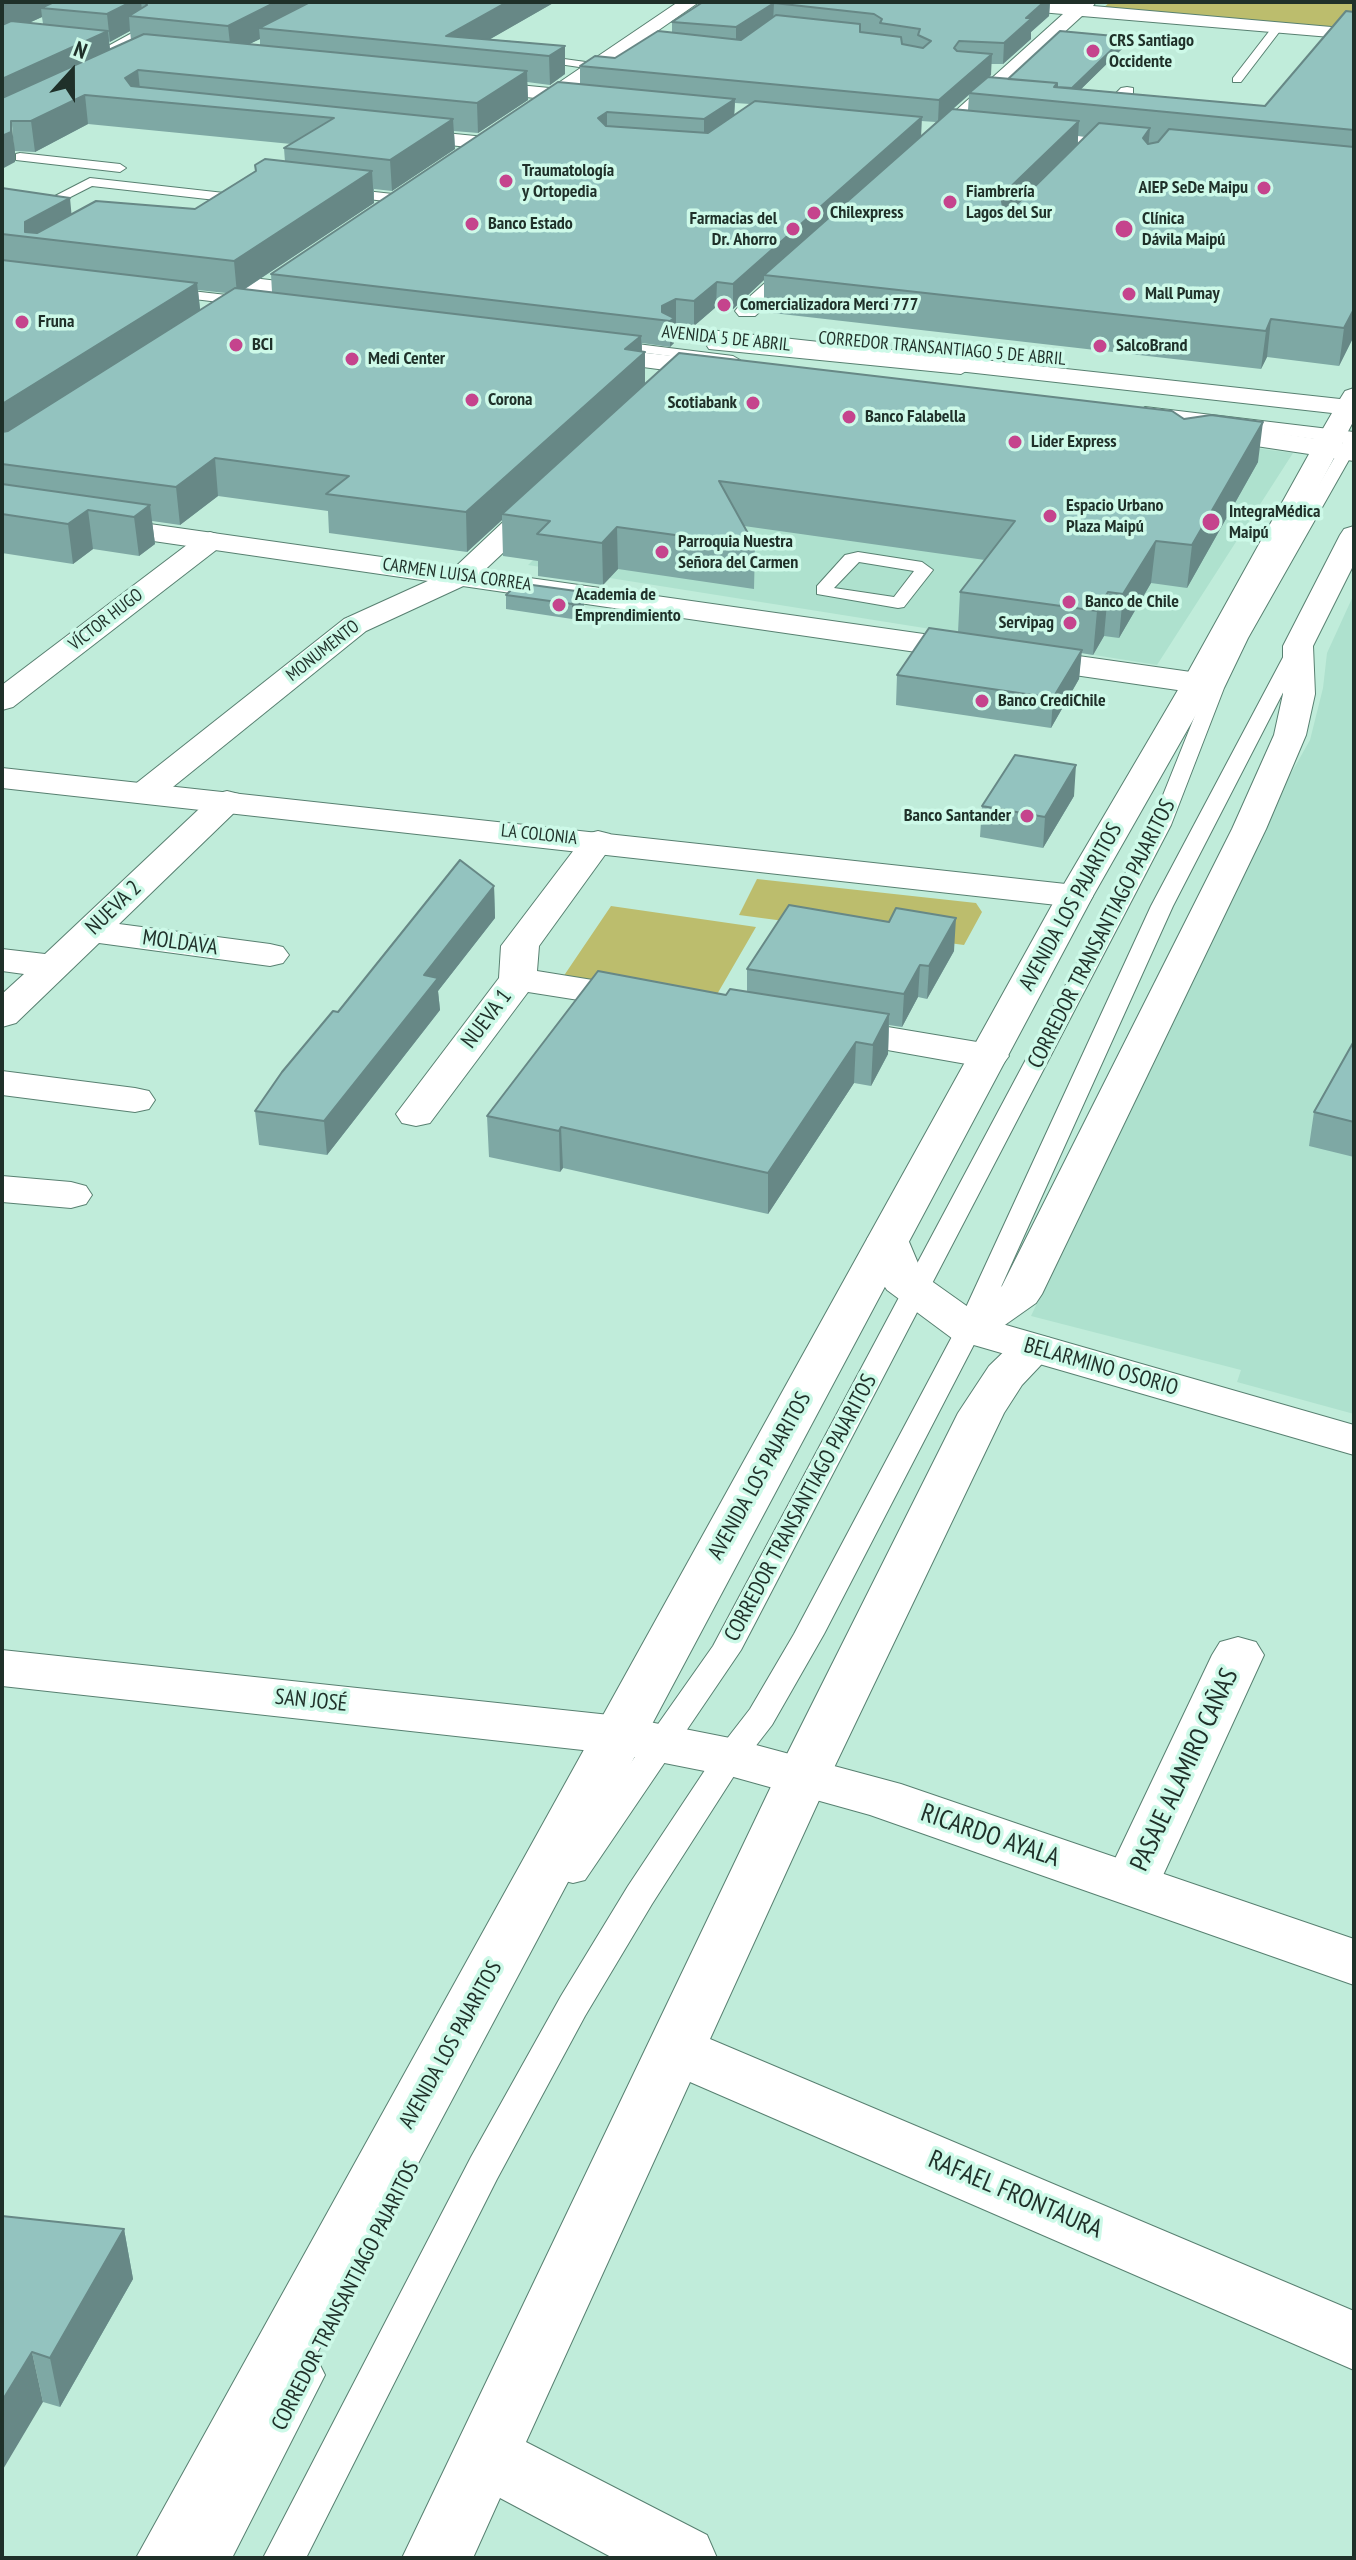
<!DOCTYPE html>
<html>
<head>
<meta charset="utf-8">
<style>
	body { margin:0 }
	#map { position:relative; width:1356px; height:2560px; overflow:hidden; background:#c0ecda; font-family:"PT Sans Narrow",sans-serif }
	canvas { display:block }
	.frame { position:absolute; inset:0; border:4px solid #1f3029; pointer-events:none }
	.north { position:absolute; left:32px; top:32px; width:80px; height:80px; -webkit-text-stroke:6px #cdf9e8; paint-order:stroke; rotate:21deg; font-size:22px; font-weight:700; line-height:32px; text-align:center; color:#1f3029 }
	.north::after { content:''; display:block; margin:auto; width:28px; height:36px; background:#1f3029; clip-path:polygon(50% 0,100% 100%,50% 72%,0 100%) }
</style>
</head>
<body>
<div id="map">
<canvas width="1356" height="2560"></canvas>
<div class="frame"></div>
<div class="north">N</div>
</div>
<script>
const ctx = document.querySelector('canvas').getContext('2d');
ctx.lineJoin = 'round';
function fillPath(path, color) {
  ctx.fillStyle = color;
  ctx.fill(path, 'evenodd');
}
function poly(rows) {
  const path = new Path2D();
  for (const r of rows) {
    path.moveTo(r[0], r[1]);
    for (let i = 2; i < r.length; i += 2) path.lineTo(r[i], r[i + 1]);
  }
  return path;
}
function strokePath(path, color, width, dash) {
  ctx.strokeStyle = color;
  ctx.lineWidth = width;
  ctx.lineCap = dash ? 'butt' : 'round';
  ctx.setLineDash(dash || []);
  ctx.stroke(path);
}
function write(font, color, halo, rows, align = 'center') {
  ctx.font = font + ' "PT Sans Narrow",sans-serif';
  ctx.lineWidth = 7;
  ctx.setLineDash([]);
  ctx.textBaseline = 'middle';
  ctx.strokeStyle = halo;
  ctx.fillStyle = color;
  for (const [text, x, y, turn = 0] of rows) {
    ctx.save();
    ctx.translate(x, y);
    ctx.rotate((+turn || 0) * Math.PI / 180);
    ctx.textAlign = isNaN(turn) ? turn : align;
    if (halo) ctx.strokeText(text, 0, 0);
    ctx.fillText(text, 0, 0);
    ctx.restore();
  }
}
const built = poly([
	[721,379,1293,453,1157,665,528,565],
	[1354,594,1354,1414,1237,1382,1241,1370,1031,1316,1264,821,1310,740,1323,688,1327,653]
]);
const green = poly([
	[1110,2,1354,2,1354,31,1102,9],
	[757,879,976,903,982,912,964,945,739,915],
	[611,906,756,927,712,1003,561,980]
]);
const service = poly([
	[1274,25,1283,27,1241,82,1233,82,1233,78,1274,25],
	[143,27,147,32,108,53,99,51,143,27],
	[535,55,593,63,599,66,593,69,531,60,535,55],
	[20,153,120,164,126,168,120,172,16,160,16,154,20,153],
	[90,178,251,196,257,200,251,204,92,186,35,215,24,212,90,178],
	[338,188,402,195,408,199,402,203,334,195,332,192,338,188],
	[165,288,253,298,260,302,253,306,160,295,160,289,165,288],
	[605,340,733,356,740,360,733,364,600,347,600,341,605,340],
	[714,342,961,366,968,370,961,374,709,349,707,346,714,342],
	[1145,407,1354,432,1354,451,1248,638,1224,688,1171,825,741,1650,585,1880,573,1883,561,1880,556,1871,561,1862,713,1646,1151,825,1206,688,1230,638,1343,443,1140,415,1137,412,1145,407],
	[858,552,922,562,933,570,904,607,898,608,817,594,817,586,845,555,858,552],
	[859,562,914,571,894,597,834,588,859,562],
	[1298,641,1307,646,1173,906,982,1329,824,1634,772,1725,741,1765,652,1904,585,2016,497,2179,306,2558,263,2558,471,2157,561,1996,628,1886,719,1749,750,1709,794,1634,956,1329,1151,906,1289,646,1298,641],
	[305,2357,319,2363,325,2375,232,2558,189,2558,291,2363,305,2357]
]);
const pedestrian = poly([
	[1127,87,1133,88,1133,96,1083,149,1069,149,1069,141,1121,88,1127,87]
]);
const minor = poly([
	[973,2,1096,2,1093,6,1354,29,1354,39,1082,16,966,122,959,124,952,122,949,118,952,114,1063,14,982,7,973,2],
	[395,128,485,137,495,143,485,149,388,138,385,134,395,128],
	[808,250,819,257,816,262,755,316,739,316,735,311,739,306,800,252,808,250],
	[546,489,556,491,560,497,556,503,472,582,366,631,158,799,146,802,134,799,129,792,134,785,344,619,452,570,536,491,546,489],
	[1354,526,1354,564,1313,646,1315,694,1306,735,1266,829,1042,1294,1036,1303,985,1339,969,1343,953,1339,946,1329,953,1319,1002,1286,1232,829,1274,735,1283,694,1283,646,1340,535,1344,529,1354,526],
	[210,532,220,535,224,541,220,547,13,707,2,710,2,685,200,535,210,532],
	[227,791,239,794,244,801,239,808,119,924,270,944,283,947,289,955,283,963,270,966,99,943,16,1023,2,1027,2,994,24,974,2,971,2,949,45,954,215,794,227,791],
	[598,831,610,834,615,841,539,946,537,971,642,988,656,991,661,999,656,1007,642,1010,528,992,430,1123,416,1126,402,1123,396,1114,499,978,501,946,586,834,598,831],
	[828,1017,989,1044,1003,1048,1009,1056,1003,1064,989,1068,814,1037,809,1029,814,1021,828,1017],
	[2,1071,135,1088,149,1091,155,1100,149,1109,135,1112,2,1095,2,1071],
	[2,1176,71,1182,86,1186,92,1195,86,1204,71,1208,2,1202,2,1176],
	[1034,1334,1050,1338,1057,1348,1022,1385,1004,1413,831,1774,710,2039,1354,2311,1354,2370,690,2082,526,2442,707,2535,717,2558,613,2558,500,2498,473,2558,402,2558,777,1774,958,1413,989,1366,1018,1338,1034,1334],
	[1238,1637,1256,1642,1264,1655,1159,1884,1151,1899,1131,1905,1111,1899,1103,1884,1212,1655,1220,1642,1238,1637]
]);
const tertiary = poly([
	[678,2,699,2,528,121,514,121,511,117,514,113,678,2],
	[2,768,1075,885,1088,888,1093,896,1088,904,1075,907,2,788,2,768],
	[889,1226,904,1230,923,1275,985,1319,1354,1425,1354,1455,953,1339,887,1290,881,1281,867,1239,874,1230,889,1226],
	[2,1650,619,1716,730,1738,901,1784,1354,1939,1354,1985,870,1815,730,1776,619,1754,2,1686,2,1650]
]);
const secondary = poly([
	[467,80,601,93,611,99,601,105,460,90,457,86,467,80],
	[2,503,1198,673,1209,676,1214,683,1209,690,1198,693,2,519,2,503]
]);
const primary = poly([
	[192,271,330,287,342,294,330,301,184,283,180,278,184,273,192,271],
	[673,326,1340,399,1345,391,1354,388,1354,420,1342,443,1354,445,1354,461,1334,458,1214,683,1093,896,208,2558,136,2558,1057,896,1182,683,1309,454,1203,438,1194,436,1190,430,1194,424,1203,422,1317,439,1332,413,664,338,661,333,673,326],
	[584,346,726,362,739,370,726,378,575,358,572,353,575,348,584,346]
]);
const wall = poly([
	[2,2,555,2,490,39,565,46,565,74,550,85,527,82,528,100,478,133,454,131,455,149,392,191,374,189,374,203,245,289,272,292,271,274,580,84,580,66,615,58,672,32,672,22,703,2,1050,2,1049,16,1031,32,1031,39,1003,64,991,64,991,75,989,77,1008,79,1125,37,1124,47,1081,89,1265,106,1354,12,1354,336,1339,366,1267,357,1261,369,764,312,764,280,733,309,716,307,694,326,676,324,674,325,674,343,670,347,642,343,642,351,645,352,645,384,1258,462,1187,588,1151,583,1119,638,1104,636,1093,655,1081,653,1079,679,1051,728,896,705,897,675,958,632,960,592,985,560,744,526,755,546,754,589,618,569,603,585,538,576,538,561,503,556,502,520,467,552,329,533,328,511,218,496,180,525,152,521,155,544,139,556,93,549,73,564,2,553,2,188,71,214,195,209,255,171,255,165,285,162,284,148,291,144,88,124,35,152,15,151,15,162],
	[42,17,43,24,29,23],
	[130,31,131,40,110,49,109,42],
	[260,39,260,45,249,44],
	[969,95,968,110,953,109],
	[735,103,750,104,734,115],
	[921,121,936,122,921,136],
	[1078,136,1085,137,1078,144],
	[198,290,226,293,200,310],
	[518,583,584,607,572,619,506,609,506,595],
	[1074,796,1043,848,980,837,982,806],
	[494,886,495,918,438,991,440,1010,327,1155,259,1145,255,1111,338,1012],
	[954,951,927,999,918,997,902,1027,889,1025,888,1054,871,1086,854,1083,768,1214,563,1168,560,1172,489,1157,487,1116,726,995,747,991,747,969],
	[1354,1041,1354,1157,1309,1146,1314,1112],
	[2,2216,124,2229,133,2279,60,2407,43,2402]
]);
const shadedWall = poly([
	[12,2,75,2,41,8,42,17,2,35,2,6],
	[131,2,141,2,143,18,129,16,130,31,110,42,107,14],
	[276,2,311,2,259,28,260,39,231,53,228,26],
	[507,2,555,2,473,49,446,36],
	[1044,2,1050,2,1049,16,1031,32,1031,39,1003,64,1004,43,1026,18],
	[774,3,773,23,736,48,736,27],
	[108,31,111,59,2,110,2,79],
	[1125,37,1124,47,1070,100,1071,90],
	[565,46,565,74,550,85,549,56],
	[992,54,991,75,938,122,939,100],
	[138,70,141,99,125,78],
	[527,71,528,100,478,133,477,103],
	[85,95,88,124,35,152,31,121],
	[735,99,734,120,704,141,704,119],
	[607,112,607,134,598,118],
	[922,117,921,138,764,275,764,280,733,309,733,284],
	[453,119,455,149,392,191,390,160],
	[11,121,15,151,15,162,2,169,2,136],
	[1079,121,1077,154,999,231,1001,196],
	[1150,128,1147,161,1143,138],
	[372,171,374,203,237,294,234,261],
	[70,198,73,230,55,240,25,232,25,222],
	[717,282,716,307,694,326,694,301],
	[197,283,201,317,2,444,2,404],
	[676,299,676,324,674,325,674,343,670,347,670,321,662,320,662,306],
	[1354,309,1354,336,1339,366,1344,328],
	[1271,319,1267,357,1261,369,1266,331],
	[641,336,642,354,645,352,645,387,502,514,502,520,467,552,466,512,625,349],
	[1263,422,1258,462,1187,588,1192,545],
	[215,458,218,496,180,525,176,487],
	[150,505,155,544,139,556,134,517],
	[88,510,93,549,73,564,68,524],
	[617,527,618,569,603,585,602,543],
	[1156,541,1151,583,1119,638,1123,594],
	[583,592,584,607,572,619,572,604],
	[1108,592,1104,636,1093,655,1097,611],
	[1082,650,1079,679,1051,728,1053,698],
	[1076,765,1074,796,1043,848,1045,817],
	[494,886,495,918,438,991,440,1010,327,1155,324,1121,424,975],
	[956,918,954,951,927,999,929,966],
	[920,965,918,997,902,1027,904,994],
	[889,1014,888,1054,871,1086,873,1045],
	[856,1042,854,1083,768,1214,768,1173],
	[561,1127,563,1168,560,1172,559,1131],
	[124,2229,133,2279,60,2407,50,2358],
	[32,2352,43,2402,2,2471,2,2401]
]);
const building = poly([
	[2,2,12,2,2,6,2,2],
	[54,2,131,2,107,14,41,8,54,2],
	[145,2,276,2,228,26,129,16,147,5,145,2],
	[310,2,507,2,446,36,565,46,549,56,259,28,310,2],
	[703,2,1044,2,1026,18,1032,18,1004,43,959,41,954,48,957,51,992,54,939,100,580,66,595,56,615,58,658,31,741,40,776,15,860,24,860,32,901,37,902,44,923,48,931,41,918,35,920,29,880,23,882,19,874,14,774,3,736,27,672,22,703,2],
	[1346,11,1354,12,1354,130,969,93,988,77,1057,83,1054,87,1265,106,1346,11],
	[11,21,108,31,2,79,2,25,11,21],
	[1060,31,1125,37,1072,88,1057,87,1057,83,1008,79,1060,31],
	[144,34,527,71,477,103,138,70,125,78,131,86,453,119,390,160,284,148,334,118,85,95,31,121,11,121,11,132,2,136,2,98,144,34],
	[558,82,735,99,704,119,607,112,598,118,606,126,708,133,755,101,922,117,733,284,717,282,694,301,676,299,662,306,662,312,674,318,670,321,271,274,558,82],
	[952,109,1079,121,1001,196,1003,207,1015,206,1099,123,1150,128,1143,138,1148,144,1158,142,1169,129,1354,147,1354,309,1344,328,1271,319,1266,331,764,275,952,109],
	[265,159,372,171,234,261,2,234,2,188,70,198,25,222,25,232,37,233,96,201,195,209,256,171,255,165,265,159],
	[2,260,197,283,2,404,2,260],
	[235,288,641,336,625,349,645,352,466,512,326,494,349,476,215,458,176,487,2,464,2,432,8,431,235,288],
	[679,353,1172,411,1184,419,1211,415,1263,422,1192,545,1156,541,1123,594,1108,592,1097,611,960,592,1015,521,719,481,755,546,617,527,602,543,537,534,550,521,502,514,679,353],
	[2,484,150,505,134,517,88,510,68,524,2,514,2,484],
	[518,583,583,592,572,604,506,595,518,583],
	[929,628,1082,650,1053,698,897,675,929,628],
	[1015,755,1076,765,1045,817,982,806,1015,755],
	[460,860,494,886,424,975,438,978,324,1121,255,1111,282,1072,333,1011,338,1012,460,860],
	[789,905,889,922,896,908,956,918,929,966,920,965,904,994,747,969,789,905],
	[598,971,726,995,730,989,889,1014,873,1045,856,1042,768,1173,561,1127,559,1131,487,1116,598,971],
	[1354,1041,1354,1122,1314,1112,1354,1041],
	[2,2216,124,2229,50,2358,32,2352,2,2401,2,2216]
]);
const markers = [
	[1093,51,8,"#c5448d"],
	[506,181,8,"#c5448d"],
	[1264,188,8,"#c5448d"],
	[950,202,8,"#c5448d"],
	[814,213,8,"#c5448d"],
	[472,224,8,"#c5448d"],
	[793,229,8,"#c5448d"],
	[1124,229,10,"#c5448d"],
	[1129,294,8,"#c5448d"],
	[724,305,8,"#c5448d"],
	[22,322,8,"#c5448d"],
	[236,345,8,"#c5448d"],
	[1100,346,8,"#c5448d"],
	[352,359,8,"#c5448d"],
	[472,400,8,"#c5448d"],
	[753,403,8,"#c5448d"],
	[849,417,8,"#c5448d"],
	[1015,442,8,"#c5448d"],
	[1050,516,8,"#c5448d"],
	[1211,522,10,"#c5448d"],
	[662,552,8,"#c5448d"],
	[1069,602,8,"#c5448d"],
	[559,605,8,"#c5448d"],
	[1070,623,8,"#c5448d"],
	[982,701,8,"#c5448d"],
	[1027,816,8,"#c5448d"]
];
const farPoinames = [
	["CRS Santiago",1109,41],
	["Occidente",1109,62],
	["Traumatología",522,171],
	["y Ortopedia",522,192],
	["AIEP SeDe Maipu",1248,188,"right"],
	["Fiambrería",966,192],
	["Lagos del Sur",966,213],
	["Chilexpress",830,213],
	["Farmacias del",777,219,"right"],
	["Dr. Ahorro",777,240,"right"],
	["Clínica",1142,219],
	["Dávila Maipú",1142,240],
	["Banco Estado",488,224],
	["Mall Pumay",1145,294],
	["Comercializadora Merci 777",740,305],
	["Fruna",38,322],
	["BCI",252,345],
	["SalcoBrand",1116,346],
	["Medi Center",368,359],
	["Corona",488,400],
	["Scotiabank",737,403,"right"],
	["Banco Falabella",865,417],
	["Lider Express",1031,442],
	["Espacio Urbano",1066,506],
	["Plaza Maipú",1066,527],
	["IntegraMédica",1229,512],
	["Maipú",1229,533],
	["Parroquia Nuestra",678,542],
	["Señora del Carmen",678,563],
	["Academia de",575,595],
	["Emprendimiento",575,616],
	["Banco de Chile",1085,602],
	["Servipag",1054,623,"right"],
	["Banco CrediChile",998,701],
	["Banco Santander",1011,816,"right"]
];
const farStreetnames = [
	["AVENIDA 5 DE ABRIL",726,339,6],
	["CORREDOR TRANSANTIAGO 5 DE ABRIL",942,349,5],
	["CARMEN LUISA CORREA",457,575,8],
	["VÍCTOR HUGO",106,620,-38],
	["MONUMENTO",323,651,-38],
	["LA COLONIA",539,835,6]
];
const streetNames = [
	["AVENIDA LOS PAJARITOS",1071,907,-61],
	["NUEVA 2",114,908,-44],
	["CORREDOR TRANSANTIAGO PAJARITOS",1102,934,-63],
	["MOLDAVA",180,943,8],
	["NUEVA 1",487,1019,-53],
	["BELARMINO OSORIO",1101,1367,16],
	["AVENIDA LOS PAJARITOS",760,1476,-61],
	["CORREDOR TRANSANTIAGO PAJARITOS",801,1508,-62],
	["SAN JOSÉ",311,1701,6],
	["AVENIDA LOS PAJARITOS",451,2045,-61],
	["CORREDOR TRANSANTIAGO PAJARITOS",346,2296,-63]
];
const nearStreetnames = [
	["PASAJE ALAMIRO CAÑAS",1185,1770,-65],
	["RICARDO AYALA",990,1836,19],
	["RAFAEL FRONTAURA",1015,2195,23]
];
fillPath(built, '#aee1ce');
fillPath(green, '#bcbd6d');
strokePath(service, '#588071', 2);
strokePath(pedestrian, '#588071', 2);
strokePath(minor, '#588071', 2);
strokePath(tertiary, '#588071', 2);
strokePath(secondary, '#588071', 2);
strokePath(primary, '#588071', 2);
fillPath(service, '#fff');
fillPath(pedestrian, '#fff');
fillPath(minor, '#fff');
fillPath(tertiary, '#fff');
fillPath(secondary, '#fff');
fillPath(primary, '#fff');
fillPath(wall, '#7ea8a4');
fillPath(shadedWall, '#678886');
fillPath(building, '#93c3bf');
strokePath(building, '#678886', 2);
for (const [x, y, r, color] of markers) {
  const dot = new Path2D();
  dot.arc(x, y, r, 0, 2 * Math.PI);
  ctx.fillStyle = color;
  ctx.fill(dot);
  strokePath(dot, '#cdf9e8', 3);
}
write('bold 18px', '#1f3029', '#cdf9e8', farPoinames, 'left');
write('18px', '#1f3029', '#cdf9e8', farStreetnames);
write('22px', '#1f3029', '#cdf9e8', streetNames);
write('26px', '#1f3029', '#cdf9e8', nearStreetnames);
</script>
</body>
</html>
